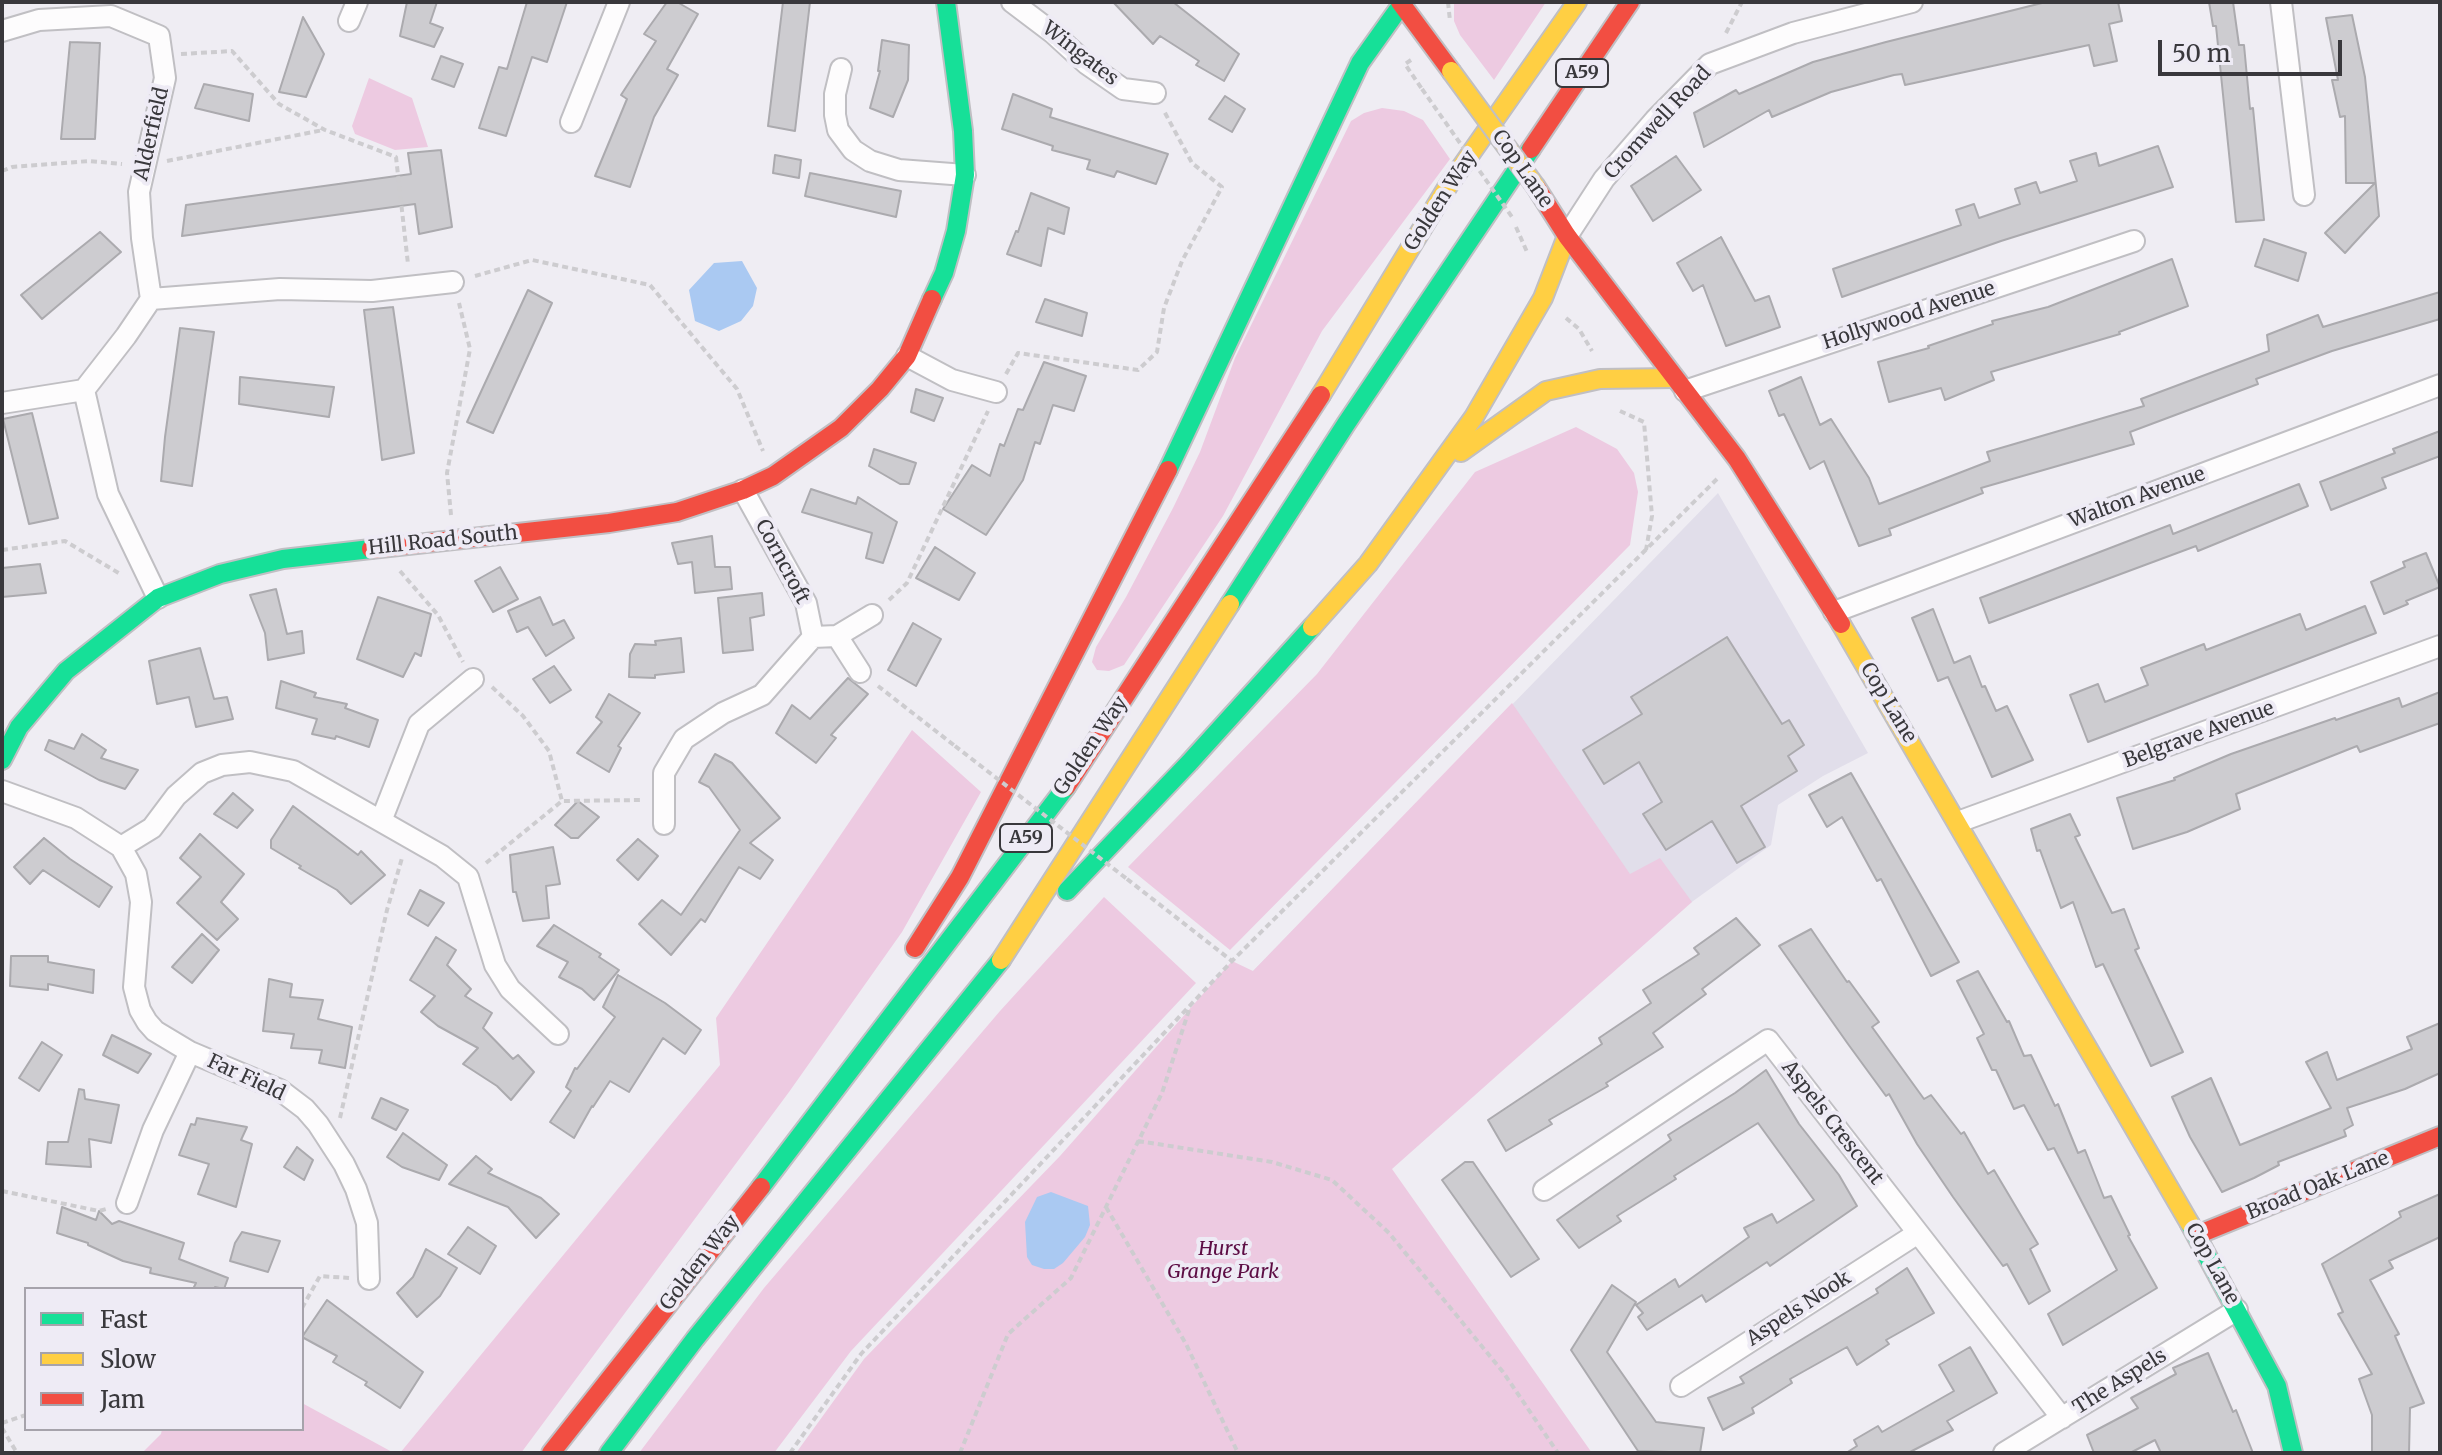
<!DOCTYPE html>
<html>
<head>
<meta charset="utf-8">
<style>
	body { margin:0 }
	#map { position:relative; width:2442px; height:1455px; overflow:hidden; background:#efedf3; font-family:Merriweather,serif }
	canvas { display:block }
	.frame { position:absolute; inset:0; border:4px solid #39383c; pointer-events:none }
	.legend { position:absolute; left:24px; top:1287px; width:280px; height:144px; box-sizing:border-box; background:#eeebf5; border:2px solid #a6a3ab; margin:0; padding:10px 14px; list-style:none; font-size:24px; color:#39383c }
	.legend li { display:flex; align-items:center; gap:16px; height:40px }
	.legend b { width:40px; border:2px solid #a6a3ab }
	.scale { position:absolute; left:2158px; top:40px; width:184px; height:36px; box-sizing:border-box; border:4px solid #39383c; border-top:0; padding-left:10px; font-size:24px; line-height:28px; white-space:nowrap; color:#39383c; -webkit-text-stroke:6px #eeebf5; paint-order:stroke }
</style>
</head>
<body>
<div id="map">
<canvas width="2442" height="1455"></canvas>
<div class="frame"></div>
<ul class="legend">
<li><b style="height:10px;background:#16e098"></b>Fast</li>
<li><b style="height:10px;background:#ffcf43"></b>Slow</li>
<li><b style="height:10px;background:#f24e42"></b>Jam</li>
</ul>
<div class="scale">50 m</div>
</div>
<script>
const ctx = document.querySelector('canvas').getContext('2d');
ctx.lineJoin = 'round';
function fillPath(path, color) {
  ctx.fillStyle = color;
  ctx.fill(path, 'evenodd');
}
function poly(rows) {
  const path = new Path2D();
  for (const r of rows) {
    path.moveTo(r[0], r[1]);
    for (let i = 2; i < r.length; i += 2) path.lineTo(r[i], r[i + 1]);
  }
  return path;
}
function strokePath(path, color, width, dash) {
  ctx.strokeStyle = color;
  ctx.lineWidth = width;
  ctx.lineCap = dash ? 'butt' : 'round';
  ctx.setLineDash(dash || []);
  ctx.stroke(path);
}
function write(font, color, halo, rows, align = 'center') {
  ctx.font = font + ' Merriweather,serif';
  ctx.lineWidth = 8;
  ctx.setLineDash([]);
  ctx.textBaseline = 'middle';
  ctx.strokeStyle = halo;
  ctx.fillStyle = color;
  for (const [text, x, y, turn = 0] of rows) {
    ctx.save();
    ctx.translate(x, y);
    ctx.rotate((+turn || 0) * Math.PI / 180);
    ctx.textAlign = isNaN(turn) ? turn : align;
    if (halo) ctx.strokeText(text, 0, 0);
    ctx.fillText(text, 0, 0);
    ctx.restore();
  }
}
const built = poly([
	[1718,493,1868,753,1823,776,1778,805,1771,845,1682,909,1414,1149,1253,971]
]);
const green = poly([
	[1454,2,1546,2,1494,80,1460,35,1454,21],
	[369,78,412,98,428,147,395,150,355,134,352,126],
	[1382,108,1404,111,1423,120,1450,159,1322,331,1223,516,1124,665,1109,671,1097,670,1092,662,1096,647,1126,597,1173,508,1200,452,1235,358,1351,121,1364,113],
	[1576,427,1617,449,1634,473,1638,492,1630,545,1230,950,1128,867,1317,674,1475,472],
	[1512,703,1630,874,1660,858,1692,902,1392,1169,1592,1453,796,1453,864,1359,1060,1156,1232,961,1253,971],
	[912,730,981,792,902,932,789,1092,521,1453,400,1453,720,1065,716,1018],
	[1104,897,1196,983,851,1351,774,1453,639,1453,764,1288,1000,1011],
	[302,1403,394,1453,142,1453,161,1434,162,1429,302,1429]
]);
const water = poly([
	[742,261,757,288,753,306,741,321,719,331,695,321,689,290,714,263],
	[1051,1192,1088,1206,1090,1225,1085,1237,1063,1263,1054,1269,1044,1269,1032,1265,1027,1257,1025,1222,1037,1197]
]);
const building = poly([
	[407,2,437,2,430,23,443,28,434,47,400,36,407,2],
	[527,2,567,2,547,62,532,57,506,136,479,128,499,67,507,69,527,2],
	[667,2,677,2,698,14,667,69,678,75,654,117,630,187,595,176,627,99,621,95,656,41,644,34,667,2],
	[783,2,810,2,795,131,768,126,783,2],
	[1113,2,1173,2,1239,54,1224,81,1196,65,1199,61,1160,36,1153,44,1113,2],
	[2046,2,2118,2,2122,21,2109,24,2117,61,2094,66,2089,45,1905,85,1902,74,1894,75,1831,92,1772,117,1769,110,1704,147,1694,113,1736,90,1739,94,1813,62,1886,42,2046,2],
	[2209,2,2233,2,2239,45,2244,45,2250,109,2253,108,2264,220,2236,222,2216,26,2213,26,2209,2],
	[2352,15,2365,77,2379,216,2345,253,2325,233,2375,183,2346,183,2345,116,2340,117,2332,80,2338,80,2326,18,2352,15],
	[303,17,324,54,306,97,279,92,303,17],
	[882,40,909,45,908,80,893,117,870,108,880,71,878,71,882,40],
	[70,42,100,43,95,139,61,139,70,42],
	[441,56,463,64,454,87,432,79,441,56],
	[204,84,253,94,249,121,195,108,204,84],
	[1013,94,1052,109,1050,117,1168,154,1156,184,1117,171,1114,177,1087,169,1090,160,1052,150,1053,146,1002,129,1013,94],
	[1225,96,1245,109,1232,132,1209,119,1225,96],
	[2158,146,2173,187,2001,241,1842,297,1833,269,1961,225,1956,210,1974,204,1979,218,2020,204,2015,189,2036,182,2040,193,2077,181,2070,161,2096,153,2099,166,2158,146],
	[441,150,452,227,419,234,415,204,182,236,186,205,411,174,408,153,441,150],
	[775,155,801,160,799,178,773,173,775,155],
	[1676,156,1701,190,1653,221,1631,186,1676,156],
	[810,173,901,191,896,217,805,196,810,173],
	[1031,193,1069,208,1064,234,1048,228,1041,266,1007,254,1016,231,1018,232,1031,193],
	[100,232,121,252,42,319,21,295,100,232],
	[1721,237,1755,301,1769,296,1780,327,1726,346,1703,285,1693,291,1677,263,1721,237],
	[2264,239,2306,253,2298,281,2255,266,2264,239],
	[2172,259,2188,306,2119,332,2120,334,1991,372,1994,380,1945,400,1941,388,1889,402,1878,362,1929,348,1928,346,1993,324,1992,321,2048,307,2172,259],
	[528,290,552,303,493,433,467,422,528,290],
	[2440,292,2440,319,2332,351,2256,379,2258,384,2130,432,2134,444,1981,488,1983,493,1889,529,1891,535,1859,546,1824,461,1810,469,1784,414,1779,416,1769,391,1801,377,1820,425,1831,419,1869,478,1879,504,1990,461,1987,452,2144,406,2141,399,2269,351,2267,335,2318,315,2323,327,2440,292],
	[1045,299,1087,313,1082,336,1036,322,1045,299],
	[393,307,414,453,382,460,364,310,393,307],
	[180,328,214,332,192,486,161,481,165,437,180,328],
	[1044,362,1086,376,1074,411,1053,405,1040,444,1035,442,1023,480,986,535,943,509,972,465,990,476,1000,444,1004,446,1018,409,1023,410,1044,362],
	[240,377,334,387,329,417,239,404,240,377],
	[916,389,943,398,934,421,911,412,916,389],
	[32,413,58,518,29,524,3,419,32,413],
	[2440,431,2440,456,2382,478,2386,488,2331,510,2320,482,2395,453,2393,449,2440,431],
	[874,449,916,463,909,484,900,484,869,466,874,449],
	[2299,484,2308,506,2198,551,2196,546,1989,623,1980,598,2170,525,2173,534,2299,484],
	[811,489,856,504,858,497,897,522,883,563,866,558,872,533,802,512,811,489],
	[712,536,715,567,730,567,732,589,695,593,692,562,678,564,672,543,712,536],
	[935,547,975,573,959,600,916,578,935,547],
	[2426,553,2440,587,2406,601,2408,604,2384,614,2371,582,2405,567,2403,562,2426,553],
	[40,564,46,593,2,597,2,568,40,564],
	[500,567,518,599,493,612,475,581,500,567],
	[276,589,287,634,302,631,304,653,268,660,265,633,250,595,276,589],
	[762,593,764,615,750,618,753,650,723,653,718,598,762,593],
	[378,597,431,614,421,656,415,653,403,677,357,659,378,597],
	[540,597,553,625,564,620,574,638,546,656,528,627,517,632,508,611,540,597],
	[2365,606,2376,633,2088,742,2070,695,2098,684,2105,702,2148,685,2141,668,2204,644,2206,650,2300,614,2306,630,2365,606],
	[1933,609,1954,663,1970,656,1982,687,1985,686,1996,711,2007,706,2033,760,1992,777,1948,677,1938,681,1912,618,1933,609],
	[913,623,941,639,916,686,888,670,913,623],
	[1727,637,1782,724,1789,720,1804,745,1788,756,1797,771,1741,806,1765,847,1737,863,1712,821,1666,850,1643,814,1662,802,1639,762,1604,784,1583,750,1642,714,1631,697,1727,637],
	[681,638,684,672,655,675,655,678,629,677,630,654,635,644,656,645,655,641,681,638],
	[200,648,214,699,227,697,233,719,196,727,189,697,157,704,149,661,200,648],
	[554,666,571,690,550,703,533,679,554,666],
	[848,678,868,694,831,735,836,738,816,763,776,733,792,705,810,719,848,678],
	[281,681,316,693,314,697,347,704,345,708,378,720,369,747,336,736,335,739,312,734,317,719,276,708,281,681],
	[2440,692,2440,723,2360,752,2357,746,2236,794,2240,809,2187,832,2133,849,2117,798,2175,780,2174,778,2231,754,2335,718,2336,720,2399,698,2402,707,2440,692],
	[609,694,640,713,618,746,621,748,609,772,577,753,602,722,596,717,609,694],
	[82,734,106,750,101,758,138,770,125,789,99,780,45,750,49,740,74,749,82,734],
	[715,754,732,763,780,818,750,843,773,860,760,879,739,867,705,922,701,919,671,955,639,924,662,900,681,915,740,830,709,787,699,782,715,754],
	[1851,773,1959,962,1931,976,1881,879,1877,881,1842,817,1827,827,1809,795,1851,773],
	[233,793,253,810,237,828,214,814,233,793],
	[578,801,599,817,578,838,571,838,555,825,578,801],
	[293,806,358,855,361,851,385,875,351,904,337,890,299,868,301,866,271,848,271,840,293,806],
	[2070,814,2080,835,2075,837,2112,913,2124,909,2139,948,2135,950,2183,1052,2151,1066,2103,964,2096,967,2073,902,2061,908,2040,850,2037,851,2031,829,2070,814],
	[200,834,244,874,221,902,238,919,217,940,177,903,201,877,180,858,200,834],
	[44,838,70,859,112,887,99,907,43,870,30,884,14,867,44,838],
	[638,839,658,856,638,880,617,860,638,839],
	[553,847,560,884,546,886,549,918,523,921,516,892,513,892,510,855,553,847],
	[420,890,444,903,428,926,408,914,420,890],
	[1736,918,1760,945,1702,989,1706,994,1653,1033,1663,1047,1606,1083,1608,1086,1549,1120,1552,1124,1506,1151,1488,1120,1602,1044,1599,1038,1651,1003,1643,990,1699,954,1694,948,1736,918],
	[554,925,601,954,599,957,619,970,594,1000,582,989,559,977,568,962,537,946,554,925],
	[1811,929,1847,982,1849,981,1879,1022,1872,1027,1924,1099,1931,1095,1961,1134,1964,1132,1988,1174,1994,1170,2038,1244,2030,1249,2050,1291,2029,1304,2007,1264,2003,1266,1953,1197,1917,1144,1889,1094,1886,1096,1848,1044,1779,946,1811,929],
	[202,934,219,950,192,983,172,967,202,934],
	[436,937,456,950,447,965,471,989,465,996,492,1013,483,1028,513,1059,518,1055,534,1072,511,1100,497,1086,463,1064,478,1048,438,1026,421,1012,435,996,410,980,436,937],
	[11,956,48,956,48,962,94,970,93,993,48,984,48,990,10,986,11,956],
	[1978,971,2007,1022,2009,1021,2024,1056,2031,1055,2055,1106,2058,1104,2078,1153,2085,1150,2104,1198,2111,1196,2130,1235,2128,1236,2157,1288,2063,1345,2048,1314,2117,1270,2054,1148,2048,1150,2024,1105,2014,1109,1996,1070,1992,1070,1977,1038,1984,1034,1957,981,1978,971],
	[618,975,665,1003,701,1030,685,1054,663,1038,629,1092,610,1081,593,1107,592,1106,574,1138,550,1122,571,1091,566,1087,575,1068,577,1069,615,1017,603,1007,618,975],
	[269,979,292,984,290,997,323,1000,318,1019,352,1027,345,1068,319,1063,322,1050,291,1048,294,1034,263,1031,269,979],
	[2440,1023,2440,1073,2405,1089,2347,1108,2353,1125,2344,1130,2346,1136,2278,1162,2279,1165,2254,1178,2222,1192,2190,1137,2172,1097,2211,1078,2240,1145,2331,1108,2306,1062,2327,1052,2337,1080,2412,1049,2407,1037,2440,1023],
	[112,1035,151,1054,138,1073,103,1055,112,1035],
	[42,1042,62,1055,39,1091,19,1078,42,1042],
	[1766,1070,1799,1124,1839,1175,1857,1206,1770,1266,1767,1262,1706,1302,1702,1295,1647,1330,1638,1317,1643,1313,1636,1305,1675,1279,1679,1287,1749,1237,1744,1228,1772,1214,1777,1223,1814,1200,1758,1123,1674,1176,1676,1179,1617,1216,1621,1221,1579,1248,1557,1220,1671,1140,1668,1135,1735,1093,1766,1070],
	[79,1089,84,1090,85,1099,119,1105,111,1143,89,1139,91,1167,46,1164,48,1142,68,1142,79,1089],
	[381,1098,408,1110,396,1130,372,1118,381,1098],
	[197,1118,247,1127,241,1140,252,1144,236,1207,198,1194,209,1164,179,1155,191,1124,195,1125,197,1118],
	[403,1133,447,1165,439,1180,402,1167,387,1157,403,1133],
	[297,1147,313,1160,304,1180,284,1167,297,1147],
	[476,1156,492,1169,488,1173,541,1198,559,1214,536,1238,508,1207,449,1184,476,1156],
	[1465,1162,1473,1162,1539,1259,1511,1277,1442,1180,1465,1162],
	[2440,1194,2440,1237,2389,1261,2393,1268,2370,1280,2399,1334,2395,1336,2424,1403,2410,1408,2409,1453,2372,1453,2372,1415,2359,1379,2372,1374,2338,1314,2343,1312,2322,1264,2401,1217,2399,1212,2440,1194],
	[62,1207,96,1220,99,1211,112,1224,119,1221,184,1243,179,1259,228,1278,224,1289,215,1287,214,1289,193,1289,196,1283,150,1273,151,1268,123,1261,88,1245,88,1243,57,1233,62,1207],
	[468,1227,496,1246,480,1274,448,1254,468,1227],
	[242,1232,280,1241,268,1272,230,1261,235,1243,242,1232],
	[426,1249,457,1268,440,1296,417,1317,397,1293,413,1277,426,1249],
	[1907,1268,1934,1313,1886,1340,1889,1344,1857,1365,1847,1347,1790,1379,1792,1383,1752,1408,1754,1413,1723,1430,1708,1398,1744,1383,1740,1377,1878,1293,1876,1289,1907,1268],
	[1612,1285,1636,1302,1607,1352,1656,1422,1704,1428,1700,1453,1638,1451,1571,1350,1612,1285],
	[327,1300,423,1372,400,1408,365,1385,367,1382,333,1362,337,1356,302,1337,327,1300],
	[1970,1347,1997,1393,1947,1421,1953,1430,1908,1453,1846,1453,1857,1446,1854,1440,1878,1426,1882,1432,1954,1391,1939,1365,1970,1347],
	[2208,1353,2233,1412,2236,1410,2253,1453,2161,1453,2155,1440,2130,1453,2094,1453,2087,1435,2138,1408,2131,1398,2176,1374,2173,1368,2208,1353]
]);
const path = poly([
	[1448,2,1450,21],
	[1726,33,1742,2],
	[181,54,232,51,279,104,325,130,396,157,408,264],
	[1411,60,1405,64,1422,89],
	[167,161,323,130],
	[2,171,12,167,89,161,122,164],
	[1516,227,1527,252],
	[475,276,532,260,650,285,737,389,763,451],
	[1566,318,1579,329,1592,351],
	[1006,374,1018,353,1138,370,1157,352,1164,308,1182,261,1222,187,1192,163,1164,111],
	[1620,411,1644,422,1652,516,1646,550],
	[451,515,447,473,470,349,459,303],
	[2,550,65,541,122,575],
	[400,571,438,615,463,662],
	[889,600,907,583,988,411],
	[878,686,955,746],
	[492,687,523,716,549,751,562,801],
	[486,863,562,801,643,800],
	[1127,879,1232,961],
	[340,1118,387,910,402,858],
	[1138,1141,1272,1162,1332,1180,1389,1233,1503,1372,1558,1453],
	[2,1191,99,1211,106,1209],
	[1106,1207,1186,1344,1238,1453],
	[302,1308,320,1276,349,1278],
	[2,1423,26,1415],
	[2,1428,17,1453],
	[790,1453,861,1354,1232,961,1719,477],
	[960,1453,1008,1334,1071,1278,1162,1093,1190,1007]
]);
const street = poly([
	[1012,2,1053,33,1087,64,1123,89,1155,93],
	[2281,2,2304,195],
	[349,21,357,2],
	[2,31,39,20,111,16,159,36,165,78,139,192,142,238,151,299,126,336,84,390,108,494,158,598],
	[841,69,835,94,835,115,838,130,853,150,870,161,899,170,965,175],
	[571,122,619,2],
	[1567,236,1604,179,1655,120,1710,64,1793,33,1912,2],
	[151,299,280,289,372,291,453,282],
	[907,356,952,380,996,392],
	[1685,391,2134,241],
	[2,403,84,390],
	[1834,612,2440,385],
	[837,636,872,615],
	[813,637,837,636,860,672],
	[2,791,76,818,121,847],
	[381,821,419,724,473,679],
	[1958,822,2440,646],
	[664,824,664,773,684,739,723,713,762,695,813,637,806,603,743,490],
	[1544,1190,1768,1040,2062,1418],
	[127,1203,153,1130,190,1052],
	[369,1279,367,1223,356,1189,344,1164,318,1124,305,1109,280,1090,190,1052,155,1031,147,1022,140,1010,134,987,141,902,136,874,121,847,152,828,176,796,202,773,222,765,250,762,293,771,442,856,468,877,495,965,510,989,558,1034],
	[1681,1386,1918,1233],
	[2004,1453,2237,1310]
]);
const fast = poly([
	[932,299,944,273,956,231,965,175,963,131,946,2],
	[1168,470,1360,63,1402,4],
	[1230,604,1346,424,1531,149],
	[2,760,19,727,66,671,158,598,220,574,283,559,371,549],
	[1067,891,1189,763,1312,627],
	[761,1187,1066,787],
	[2190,1224,2277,1386,2293,1453],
	[609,1453,695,1339,1001,960]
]);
const slow = poly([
	[1321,395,1448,186,1577,2],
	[1461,452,1546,391,1600,379,1673,378],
	[1841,624,2190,1224],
	[1312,627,1368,564,1474,417,1543,298,1567,236],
	[1001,960,1230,604]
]);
const jam = poly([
	[1400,2,1451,71],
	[1531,149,1630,2],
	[1536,187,1567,236,1737,459,1841,624],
	[371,549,609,523,677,512,743,490,773,476,841,428,880,389,907,356,932,299],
	[1066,787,1321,395],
	[915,948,960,877,1168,470],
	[2197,1235,2440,1136],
	[551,1453,761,1187]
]);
const pathBridge = poly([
	[1422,89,1512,217],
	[955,746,1127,879]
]);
const slowBridge = poly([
	[1451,71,1536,187]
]);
const shields = [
	[1582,73,52],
	[1026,838,52]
];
const shieldNames = [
	["A59",1582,73],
	["A59",1026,838]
];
const streetNames = [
	["Wingates",1080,54,38],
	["Cromwell Road",1658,123,-47],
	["Alderfield",152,134,-77],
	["Cop Lane",1522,169,55],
	["Golden Way",1441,201,-57],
	["Hollywood Avenue",1909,316,-18],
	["Walton Avenue",2137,498,-20],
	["Hill Road South",443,541,-6],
	["Corncroft",782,562,62],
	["Cop Lane",1888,703,59],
	["Belgrave Avenue",2199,735,-20],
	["Golden Way",1091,746,-56],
	["Far Field",246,1078,25],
	["Aspels Crescent",1832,1123,52],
	["Broad Oak Lane",2318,1186,-22],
	["Golden Way",700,1263,-52],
	["Cop Lane",2212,1264,61],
	["Aspels Nook",1799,1309,-33],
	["The Aspels",2120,1382,-32]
];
const parkNames = [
	["Hurst",1223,1249],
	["Grange Park",1223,1272]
];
fillPath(built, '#e1deea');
fillPath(green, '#edcae1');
fillPath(water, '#aac9f2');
fillPath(building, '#cdccd0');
strokePath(building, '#abaaae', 2);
strokePath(street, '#c0bfc3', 24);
strokePath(fast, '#c0bfc3', 22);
strokePath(slow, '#c0bfc3', 22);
strokePath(jam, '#c0bfc3', 22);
strokePath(path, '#cdcccf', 4, [6, 4]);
strokePath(street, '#fdfcfd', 20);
strokePath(fast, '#16e098', 18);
strokePath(slow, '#ffcf43', 18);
strokePath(jam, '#f24e42', 18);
strokePath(slowBridge, '#c0bfc3', 22, []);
strokePath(pathBridge, '#cdcccf', 4, [6, 4]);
strokePath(slowBridge, '#ffcf43', 18);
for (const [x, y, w] of shields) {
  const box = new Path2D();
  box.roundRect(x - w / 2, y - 14, w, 28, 6);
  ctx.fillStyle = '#eeebf5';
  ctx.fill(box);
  strokePath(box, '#39383c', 2);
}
write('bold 18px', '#39383c', null, shieldNames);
write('20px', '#39383c', '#eeebf5', streetNames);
write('italic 20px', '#5d0e45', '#eeebf5', parkNames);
</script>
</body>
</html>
